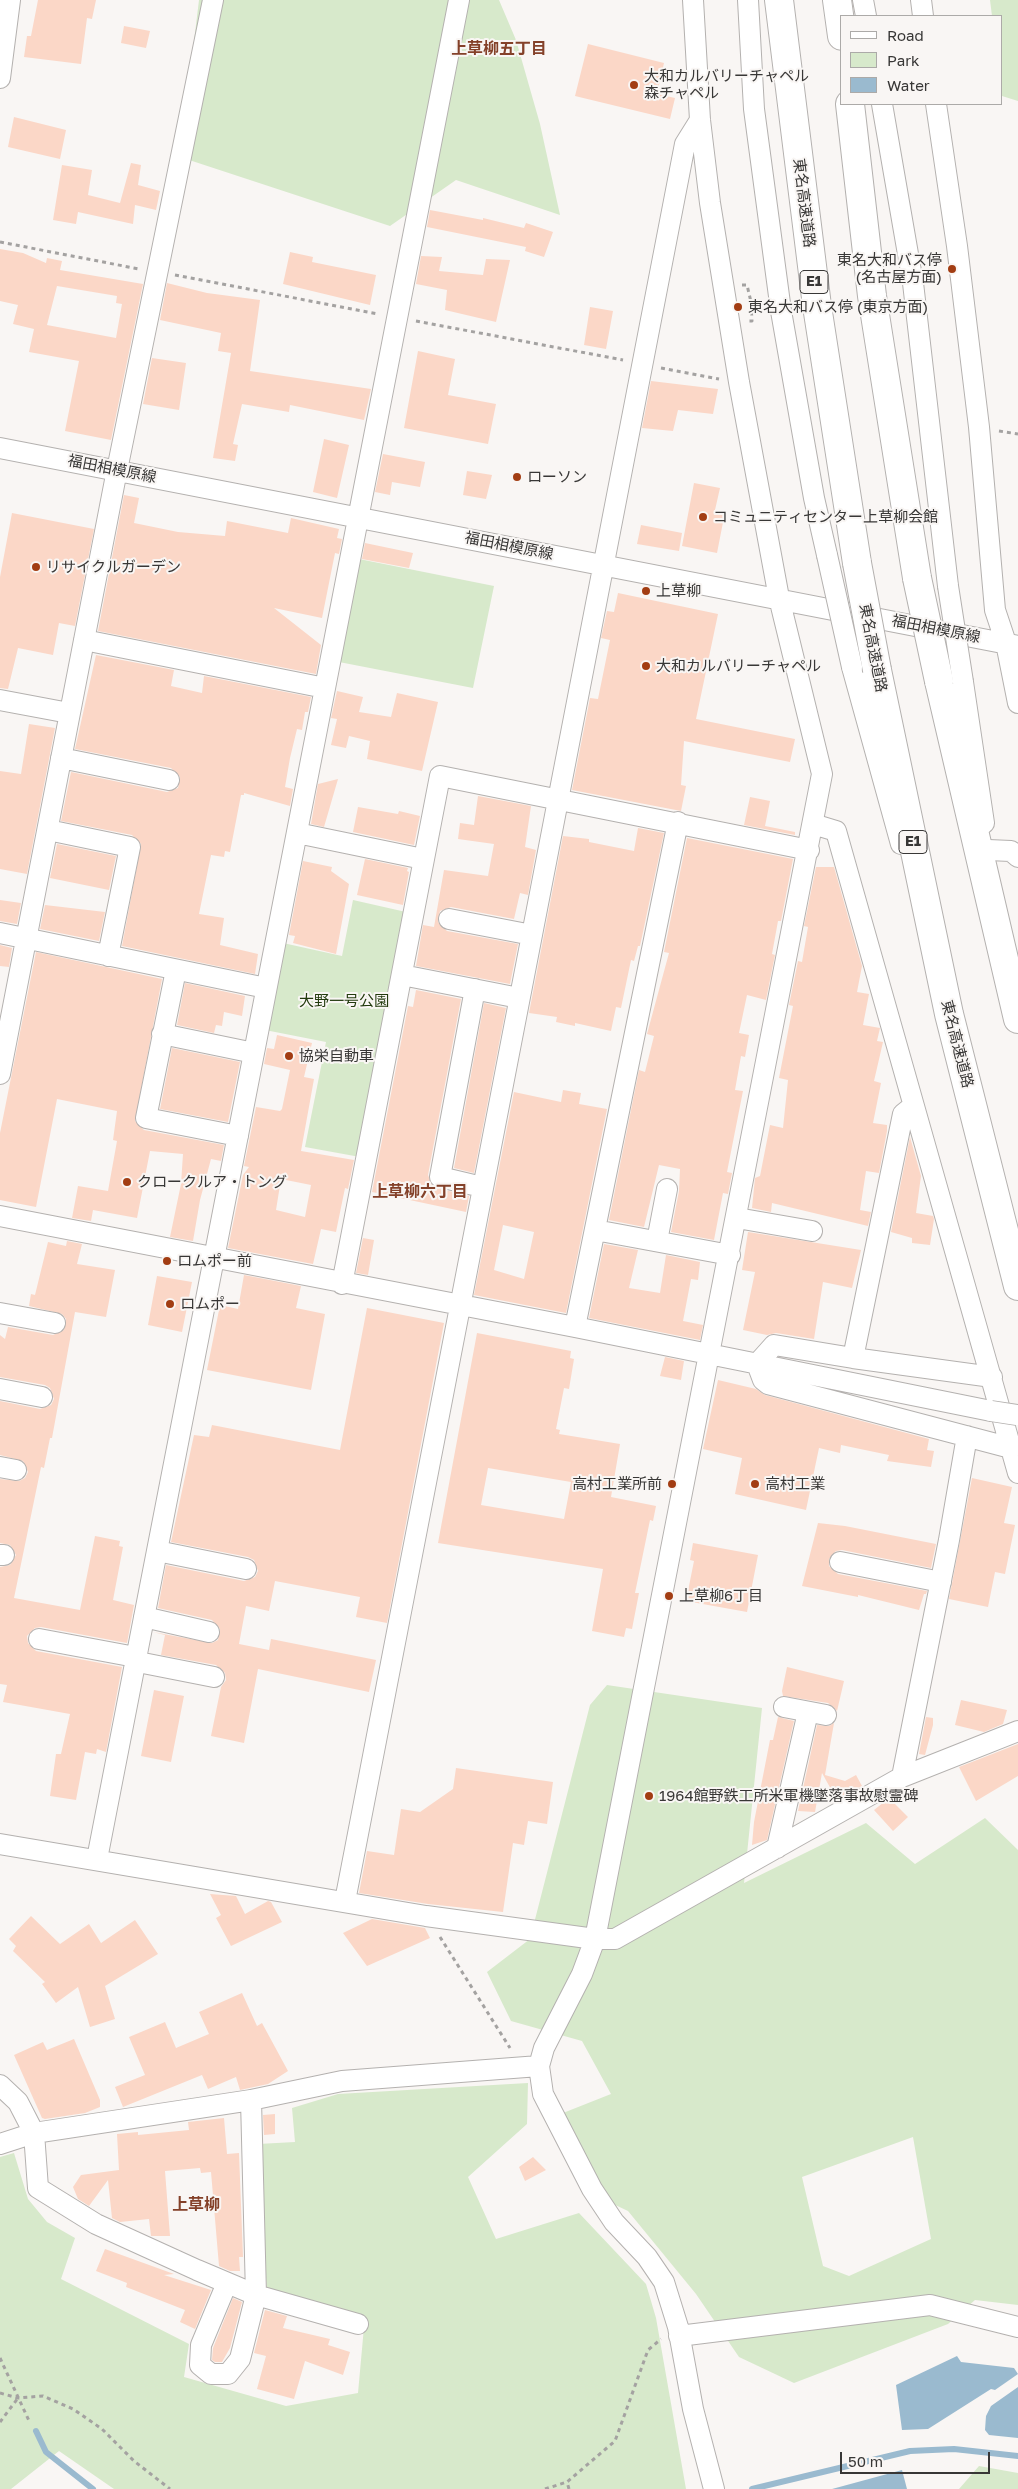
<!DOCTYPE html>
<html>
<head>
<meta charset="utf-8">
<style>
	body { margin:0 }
	#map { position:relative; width:1018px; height:2489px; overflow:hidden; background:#f9f6f4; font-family:"Golos Text",sans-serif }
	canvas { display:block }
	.legend { position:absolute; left:840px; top:15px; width:162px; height:90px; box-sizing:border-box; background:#f9f6f4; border:1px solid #acaaa8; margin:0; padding:6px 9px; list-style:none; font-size:15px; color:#383736 }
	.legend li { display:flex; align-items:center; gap:10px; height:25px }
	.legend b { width:25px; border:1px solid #acaaa8 }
	.scale { position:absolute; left:840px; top:2452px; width:150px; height:22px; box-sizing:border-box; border:2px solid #383736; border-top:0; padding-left:6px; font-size:15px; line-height:18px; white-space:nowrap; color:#383736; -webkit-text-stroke:4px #f9f6f4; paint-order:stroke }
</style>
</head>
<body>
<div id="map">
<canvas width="1018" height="2489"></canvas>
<ul class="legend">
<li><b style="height:6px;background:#fff"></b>Road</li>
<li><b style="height:14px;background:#d7e9cb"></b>Park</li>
<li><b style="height:14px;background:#9abacf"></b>Water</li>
</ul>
<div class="scale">50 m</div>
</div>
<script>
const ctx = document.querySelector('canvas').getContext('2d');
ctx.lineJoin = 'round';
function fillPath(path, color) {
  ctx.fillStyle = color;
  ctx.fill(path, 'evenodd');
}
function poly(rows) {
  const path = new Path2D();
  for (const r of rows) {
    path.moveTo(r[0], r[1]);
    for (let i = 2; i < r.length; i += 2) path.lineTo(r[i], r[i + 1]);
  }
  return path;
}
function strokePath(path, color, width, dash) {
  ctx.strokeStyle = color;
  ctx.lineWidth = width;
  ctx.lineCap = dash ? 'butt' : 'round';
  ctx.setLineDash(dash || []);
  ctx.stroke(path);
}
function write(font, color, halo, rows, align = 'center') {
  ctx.font = font + ' "Golos Text","Noto Sans JP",sans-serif';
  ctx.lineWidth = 4;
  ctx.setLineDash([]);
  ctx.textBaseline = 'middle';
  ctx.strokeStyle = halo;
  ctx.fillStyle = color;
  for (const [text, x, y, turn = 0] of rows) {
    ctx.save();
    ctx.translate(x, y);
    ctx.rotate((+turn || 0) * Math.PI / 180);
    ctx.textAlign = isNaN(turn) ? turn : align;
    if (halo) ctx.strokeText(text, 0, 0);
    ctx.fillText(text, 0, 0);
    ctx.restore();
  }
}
const green = poly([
	[199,0,499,0,516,40,540,124,560,215,456,180,390,226,180,157],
	[990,0,1018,0,1018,101,1002,96,1002,16,992,16],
	[359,559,494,586,473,688,339,662],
	[353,900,406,912,360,1157,305,1147,326,1042,265,1030,283,943,342,956],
	[607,1685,762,1708,744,1883,866,1823,915,1864,985,1818,1018,1850,1018,2305,975,2300,948,2324,794,2383,739,2357,696,2294,628,2211,611,2203,563,2113,611,2094,582,2041,511,2021,487,1972,530,1939,590,1705],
	[913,2137,931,2239,849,2276,823,2266,802,2177],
	[528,2083,527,2124,468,2177,496,2239,579,2213,646,2284,656,2318,686,2489,114,2489,59,2451,11,2489,0,2489,0,2157,14,2153,28,2199,47,2222,75,2238,61,2279,189,2344,184,2377,286,2406,358,2393,365,2316,267,2293,258,2144,295,2142,292,2108,338,2094],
	[979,2466,1018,2473,1018,2489,959,2489]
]);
const water = poly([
	[957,2356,961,2362,1014,2368,1018,2374,995,2390,991,2389,928,2429,902,2430,896,2385],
	[1018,2387,1018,2438,989,2435,985,2430,986,2416,991,2406],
	[902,2470,907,2489,832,2489]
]);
const stream = poly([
	[36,2431,46,2452,93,2489],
	[752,2489,910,2451,954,2449,1018,2456]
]);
const building = poly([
	[38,0,96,0,92,19,87,18,81,64,24,57,27,36,31,36],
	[124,26,150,31,146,48,121,43],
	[588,44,664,63,657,94,675,98,670,119,575,96],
	[14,117,66,130,60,159,8,147],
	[131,163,141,165,138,185,160,191,156,210,135,205,133,224,78,212,76,224,53,220,62,165,92,170,88,195,120,203],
	[430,210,483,220,483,218,524,228,526,223,553,232,544,257,525,251,526,247,427,227],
	[0,249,23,253,46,263,47,258,62,261,60,270,143,284,111,440,65,431,79,361,29,352,34,329,13,324,18,305,0,301],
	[57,286,117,296,116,303,122,304,116,338,47,325],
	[290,252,313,257,312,262,376,275,370,305,283,284],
	[421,256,442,257,439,271,483,275,486,259,510,260,496,322,445,310,447,290,416,284],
	[167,283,207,293,260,300,250,371,371,389,364,420,290,405,289,412,242,404,233,444,238,445,235,461,213,458,231,353,218,351,221,333,160,320],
	[590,307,613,311,606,349,584,345],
	[418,351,455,359,448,395,496,404,488,444,404,428],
	[152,358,186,363,179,410,143,404],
	[651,381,718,389,713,414,678,410,673,431,642,428],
	[324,439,349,445,337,498,313,492],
	[383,454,425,462,420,487,392,482,390,495,375,492],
	[467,471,492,475,486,499,463,495],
	[694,483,720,488,715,510,725,512,717,553,682,546],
	[124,495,139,498,134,523,178,532,225,536,227,521,288,533,291,518,339,529,337,538,342,539,339,554,335,553,322,618,274,608,321,645,316,674,98,631],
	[12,513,94,529,75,626,59,623,53,655,18,648,8,689,0,688,0,577],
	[641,525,682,533,679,551,637,544],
	[365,543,413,553,409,568,362,559],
	[618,593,718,614,696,719,795,739,790,762,684,741,681,785,686,786,681,811,572,790,590,698,598,699,610,640,601,638,607,611,614,612],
	[96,655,174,670,171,686,202,693,204,676,311,697,308,712,305,712,302,730,297,729,290,758,285,787,293,789,290,806,244,793,244,795,241,795,230,852,225,851,224,857,211,855,199,914,224,918,220,945,258,954,255,974,122,946,141,844,132,835,61,821,71,772,167,792,178,788,180,777,171,768,75,749],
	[337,691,363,697,359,712,391,717,397,693,438,702,422,771,367,759,370,741,349,736,346,748,331,745,337,719,331,718],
	[29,724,55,728,27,874,0,869,0,771,21,774],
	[338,779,324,827,311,824,318,784],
	[478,796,531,806,525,847,536,850,528,895,520,893,514,919,451,907,440,911,438,922,447,931,518,944,510,984,416,966,423,925,434,927,444,870,488,876,494,844,458,839,460,823,474,825],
	[750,797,770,801,765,826,795,832,795,835,744,825],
	[358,807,398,814,399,811,420,816,414,845,353,832],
	[638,828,664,833,640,946,638,946,634,961,631,960,621,1008,616,1007,611,1031,575,1023,575,1026,556,1022,557,1017,529,1013,563,836,589,839,589,842,634,851],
	[687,838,793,859,781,921,778,921,772,954,775,955,766,1000,747,995,739,1033,749,1035,745,1057,741,1056,735,1090,743,1091,727,1172,732,1173,728,1194,723,1193,714,1240,671,1232,679,1191,680,1169,659,1165,644,1227,609,1220,639,1070,645,1072,654,1036,647,1034,669,953,664,952],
	[57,844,116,856,109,890,50,878],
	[365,859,408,868,407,871,409,872,403,905,357,895],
	[303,861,332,867,331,871,349,884,336,954,293,943,295,936,289,935],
	[816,867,834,867,862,966,857,992,869,994,863,1025,880,1028,877,1041,883,1042,874,1081,881,1083,873,1123,887,1125,887,1131,879,1173,866,1171,860,1210,871,1212,868,1226,772,1203,771,1212,752,1208,755,1178,760,1176,770,1125,783,1128,788,1080,779,1078,793,1006,789,1005,798,961,802,962,808,927,804,926],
	[0,900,21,903,17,924,0,921],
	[45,905,105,912,99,941,40,929],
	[0,945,12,948,9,967,0,966],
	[36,952,162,979,135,1121,144,1130,224,1145,221,1161,211,1159,200,1200,193,1241,170,1237,181,1184,183,1154,150,1151,137,1218,93,1210,91,1221,72,1218,78,1186,108,1191,117,1141,113,1140,117,1111,57,1099,36,1207,0,1200,0,1133],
	[185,983,245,996,242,1016,224,1012,222,1026,216,1025,214,1033,177,1025],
	[416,990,461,999,428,1175,432,1185,437,1188,469,1196,466,1212,372,1192,408,1006,413,1007],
	[484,1003,506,1008,474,1173,454,1168],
	[277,1035,312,1043,304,1077,314,1079,301,1151,354,1160,348,1189,345,1188,336,1232,321,1229,313,1264,228,1248,243,1175,249,1167,244,1166,256,1107,280,1111,282,1109,290,1070,264,1064,267,1048,274,1049],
	[281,1179,311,1185,305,1217,276,1210],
	[172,1048,240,1062,228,1122,160,1109],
	[563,1090,581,1093,579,1104,607,1109,566,1313,474,1295,514,1092,561,1102],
	[503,1225,534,1232,524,1279,494,1270],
	[910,1137,921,1176,916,1213,933,1216,934,1219,930,1245,912,1243,912,1238,891,1232],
	[748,1232,861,1250,852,1288,823,1282,814,1339,776,1333,767,1335,743,1330,755,1272,742,1270],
	[363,1238,374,1240,368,1275,356,1273],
	[67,1241,82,1244,77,1264,115,1270,106,1317,75,1312,52,1438,50,1438,44,1468,41,1467,14,1598,80,1610,95,1536,120,1541,119,1546,123,1547,113,1600,134,1605,127,1643,41,1627,35,1628,27,1636,28,1643,36,1651,122,1667,106,1752,97,1749,96,1754,85,1752,76,1800,50,1796,56,1754,61,1754,70,1714,3,1702,7,1685,0,1684,0,1567,10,1565,16,1555,10,1545,0,1543,0,1479,19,1481,25,1478,28,1472,23,1461,0,1455,0,1401,40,1409,51,1405,54,1399,50,1388,45,1385,0,1377,0,1335,5,1339,8,1327,53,1335,64,1330,66,1319,62,1314,29,1306,31,1294,35,1295,48,1242,66,1246],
	[604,1244,638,1250,629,1288,660,1293,666,1255,700,1262,698,1280,691,1279,683,1321,703,1325,700,1340,589,1318],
	[244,1275,301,1286,296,1308,325,1314,311,1390,207,1370,220,1305,238,1309],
	[157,1276,192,1282,182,1332,148,1325],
	[367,1308,444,1323,387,1623,356,1617,360,1597,275,1581,269,1611,246,1606,239,1644,269,1650,271,1639,376,1660,369,1692,258,1669,244,1743,211,1736,221,1687,226,1680,225,1673,216,1665,161,1655,165,1635,153,1632,212,1643,218,1640,220,1629,212,1620,158,1608,166,1565,244,1581,255,1577,258,1571,254,1560,248,1557,171,1542,194,1435,209,1437,212,1425,340,1450],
	[477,1333,571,1351,570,1358,574,1359,569,1389,564,1388,556,1429,560,1430,559,1434,620,1444,611,1497,656,1506,653,1521,650,1520,635,1593,639,1593,632,1629,626,1628,624,1637,592,1631,603,1569,438,1543],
	[488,1468,571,1482,564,1519,481,1505],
	[665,1357,684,1361,681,1380,660,1376],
	[718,1380,756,1389,765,1395,929,1439,927,1450,934,1451,931,1467,887,1461,889,1455,841,1445,840,1453,819,1448,806,1510,735,1494,742,1458,703,1449],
	[972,1478,1012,1487,1004,1523,1015,1525,1005,1574,995,1572,988,1607,949,1599],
	[818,1523,845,1526,936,1544,931,1568,842,1550,836,1551,829,1559,829,1566,838,1574,927,1591,926,1594,924,1594,919,1610,858,1595,858,1597,802,1586],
	[693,1543,758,1555,747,1612,686,1601,694,1561,690,1560],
	[787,1667,844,1681,837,1711,828,1703,783,1696,782,1691],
	[154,1690,184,1696,171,1762,141,1756],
	[961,1700,1007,1710,1003,1724,984,1732,955,1725],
	[778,1717,794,1721,767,1840,752,1845,754,1822,770,1740,773,1740],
	[926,1717,933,1718,933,1725,925,1755,919,1754],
	[834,1723,825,1775,845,1781,856,1775,862,1786,837,1800,822,1773,815,1812,798,1811,817,1725,829,1726],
	[1018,1744,1018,1776,976,1801,959,1767],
	[456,1768,553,1782,547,1824,528,1821,524,1845,513,1843,503,1912,428,1904,359,1893,367,1851,394,1855,401,1809,420,1812,453,1789],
	[889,1798,908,1817,893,1831,874,1810],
	[210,1894,236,1896,245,1914,268,1901,271,1902,282,1922,231,1946,216,1918,221,1915],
	[31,1916,60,1944,89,1924,101,1943,135,1920,158,1954,105,1986,115,2019,90,2027,78,1987,56,2003,42,1984,45,1982,13,1951,16,1946,9,1939],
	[372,1919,425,1928,430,1938,367,1966,343,1933],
	[242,1993,257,2026,262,2023,288,2071,268,2084,240,2090,236,2077,208,2089,202,2075,123,2107,115,2087,145,2075,129,2037,165,2022,176,2048,209,2034,199,2012],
	[74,2039,100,2100,100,2107,85,2113,45,2119,42,2118,14,2055,43,2042,47,2050],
	[275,2114,275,2134,264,2135,263,2115],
	[224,2118,227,2154,239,2153,243,2257,239,2257,240,2271,230,2271,219,2266,211,2172,201,2173,200,2168,165,2171,170,2236,151,2236,149,2219,120,2222,112,2218,108,2180,89,2206,78,2199,73,2187,81,2175,119,2170,117,2134,138,2132,138,2135,189,2130,188,2122],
	[533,2157,546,2170,525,2181,519,2167],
	[105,2249,174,2274,164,2275,211,2290,195,2329,180,2322,185,2310,126,2287,127,2283,96,2271],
	[233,2298,242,2302,230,2348,222,2362,215,2362,212,2360,213,2348],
	[265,2310,287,2316,283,2328,330,2339,328,2345,350,2352,343,2375,305,2361,294,2399,257,2389,266,2356,254,2353]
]);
const path = poly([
	[0,242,139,269],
	[175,275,378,314],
	[742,285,747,285,751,302,752,321,749,321],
	[416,321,623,360],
	[661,368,719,379],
	[999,431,1018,434],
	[440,1937,510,2048],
	[0,2358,30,2423],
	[0,2393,18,2398,43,2396,73,2409,102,2429,134,2461,170,2489],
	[0,2422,18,2398],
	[545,2489,567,2482],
	[569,2489,567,2482,615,2441,648,2350,661,2339]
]);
const minor = poly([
	[693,0,700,120,710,203,739,382,779,598,822,774,595,1939,582,1974,544,2048,539,2066,543,2094,592,2189,614,2222,647,2257,664,2282,678,2327,693,2409,714,2489],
	[748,0,754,109,781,311,814,498,827,555],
	[863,0,866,16],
	[921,0,923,16],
	[0,78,10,0],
	[882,104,913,283,948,586],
	[936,104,957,246,979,427,995,610,1006,643,1018,703],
	[0,448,1018,646],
	[84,640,325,688],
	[852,667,901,844],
	[963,682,984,823],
	[0,700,69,713],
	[61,758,169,780],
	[813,824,836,831,1018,1473],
	[48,830,130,847,108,956],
	[297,833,423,859],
	[988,850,1011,851,1018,857],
	[449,919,532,935],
	[0,933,266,988],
	[176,970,146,1118,238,1136],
	[402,975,519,998],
	[475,989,440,1177,482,1187],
	[162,1034,254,1053],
	[0,1074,117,470,213,0],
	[0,1216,575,1327,991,1411],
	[737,1218,812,1231],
	[595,1230,730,1255],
	[657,1241,667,1189],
	[342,1284,440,776,809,850],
	[0,1313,55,1323],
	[575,1327,678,822],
	[853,1358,903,1114,913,1106],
	[757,1364,763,1380,768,1384,1011,1448],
	[757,1364,774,1345,853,1358,992,1377],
	[0,1389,42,1397],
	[0,1467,16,1470],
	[157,1551,246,1569],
	[0,1555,4,1555],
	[840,1562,941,1582],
	[144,1617,209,1632],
	[39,1639,130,1656,143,1663,214,1677],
	[784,1707,826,1715],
	[902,1777,949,1540,967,1436],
	[0,1844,426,1916,595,1939,615,1939,902,1777,1018,1731],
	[777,1848,808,1712],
	[97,1859,459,0],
	[345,1901,685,144,700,120],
	[0,2085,18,2102,34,2133,38,2188,96,2224,197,2270,256,2295,358,2324],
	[0,2144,34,2133,251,2100,342,2081,539,2066],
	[227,2283,201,2345,200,2365,211,2374,228,2374,240,2359,256,2295,251,2100],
	[679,2336,930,2305,1018,2327]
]);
const highway = poly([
	[779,0,817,306,857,563],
	[837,0,842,36],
	[850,104,872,296,917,578],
	[877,670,949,1014,1018,1286],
	[939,681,1018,1019]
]);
const minorBridge = poly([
	[827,555,852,667],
	[948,586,963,682],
	[991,1411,1017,1415]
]);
const highwayBridge = poly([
	[857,563,877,670],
	[917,578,939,681]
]);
const markers = [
	[634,85,5,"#a23d13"],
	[952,269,5,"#a23d13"],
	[738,307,5,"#a23d13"],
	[517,477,5,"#a23d13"],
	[703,517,5,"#a23d13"],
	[36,567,5,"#a23d13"],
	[646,591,5,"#a23d13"],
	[646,666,5,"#a23d13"],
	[289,1056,5,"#a23d13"],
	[127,1182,5,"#a23d13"],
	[167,1261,5,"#a23d13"],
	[170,1304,5,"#a23d13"],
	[672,1484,5,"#a23d13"],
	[755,1484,5,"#a23d13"],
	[669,1596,5,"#a23d13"],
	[649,1796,5,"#a23d13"]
];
const shields = [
	[814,282,28],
	[913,842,28]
];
const shieldNames = [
	["E1",814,282],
	["E1",913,842]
];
const poiNames = [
	["大和カルバリーチャペル",644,76],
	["森チャペル",644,93],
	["東名大和バス停",942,260,"right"],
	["(名古屋方面)",942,277,"right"],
	["東名大和バス停 (東京方面)",748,307],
	["ローソン",527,477],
	["コミュニティセンター上草柳会館",713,517],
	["リサイクルガーデン",46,567],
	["上草柳",656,591],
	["大和カルバリーチャペル",656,666],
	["協栄自動車",299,1056],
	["クロークルア・トング",137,1182],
	["ロムポー前",177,1261],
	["ロムポー",180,1304],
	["高村工業所前",662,1484,"right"],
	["高村工業",765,1484],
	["上草柳6丁目",679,1596],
	["1964館野鉄工所米軍機墜落事故慰霊碑",659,1796]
];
const streetNames = [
	["東名高速道路",804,203,83],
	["福田相模原線",112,469,11],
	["福田相模原線",509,546,11],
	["福田相模原線",936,629,11],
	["東名高速道路",873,648,79],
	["東名高速道路",957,1044,76]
];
const parkNames = [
	["大野一号公園",344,1001]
];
const neighbourhoodNames = [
	["上草柳五丁目",499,49],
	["上草柳六丁目",420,1192],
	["上草柳",196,2205]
];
fillPath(green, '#d7e9cb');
fillPath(water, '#9abacf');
strokePath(stream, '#9abacf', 6);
fillPath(building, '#fbd7c7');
strokePath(minor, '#b4b1af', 22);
strokePath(highway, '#b4b1af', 30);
strokePath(path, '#a4a2a1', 3, [4, 4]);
strokePath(minor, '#fff', 20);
strokePath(highway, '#fff', 28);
strokePath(minorBridge, '#b4b1af', 22, []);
strokePath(highwayBridge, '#b4b1af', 30, []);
strokePath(minorBridge, '#fff', 20);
strokePath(highwayBridge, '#fff', 28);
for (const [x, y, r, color] of markers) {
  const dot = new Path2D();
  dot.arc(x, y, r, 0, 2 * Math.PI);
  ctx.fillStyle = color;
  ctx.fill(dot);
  strokePath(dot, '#f9f6f4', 2);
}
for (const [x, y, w] of shields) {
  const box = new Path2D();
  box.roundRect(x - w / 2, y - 11.5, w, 23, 4);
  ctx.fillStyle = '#f9f6f4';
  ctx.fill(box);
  strokePath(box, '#383736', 1);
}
write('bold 14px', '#383736', null, shieldNames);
write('15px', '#383736', '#f9f6f4', poiNames, 'left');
write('15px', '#383736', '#f9f6f4', streetNames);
write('15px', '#233b0e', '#f9f6f4', parkNames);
write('bold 16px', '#844129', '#f9f6f4', neighbourhoodNames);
</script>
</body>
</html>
